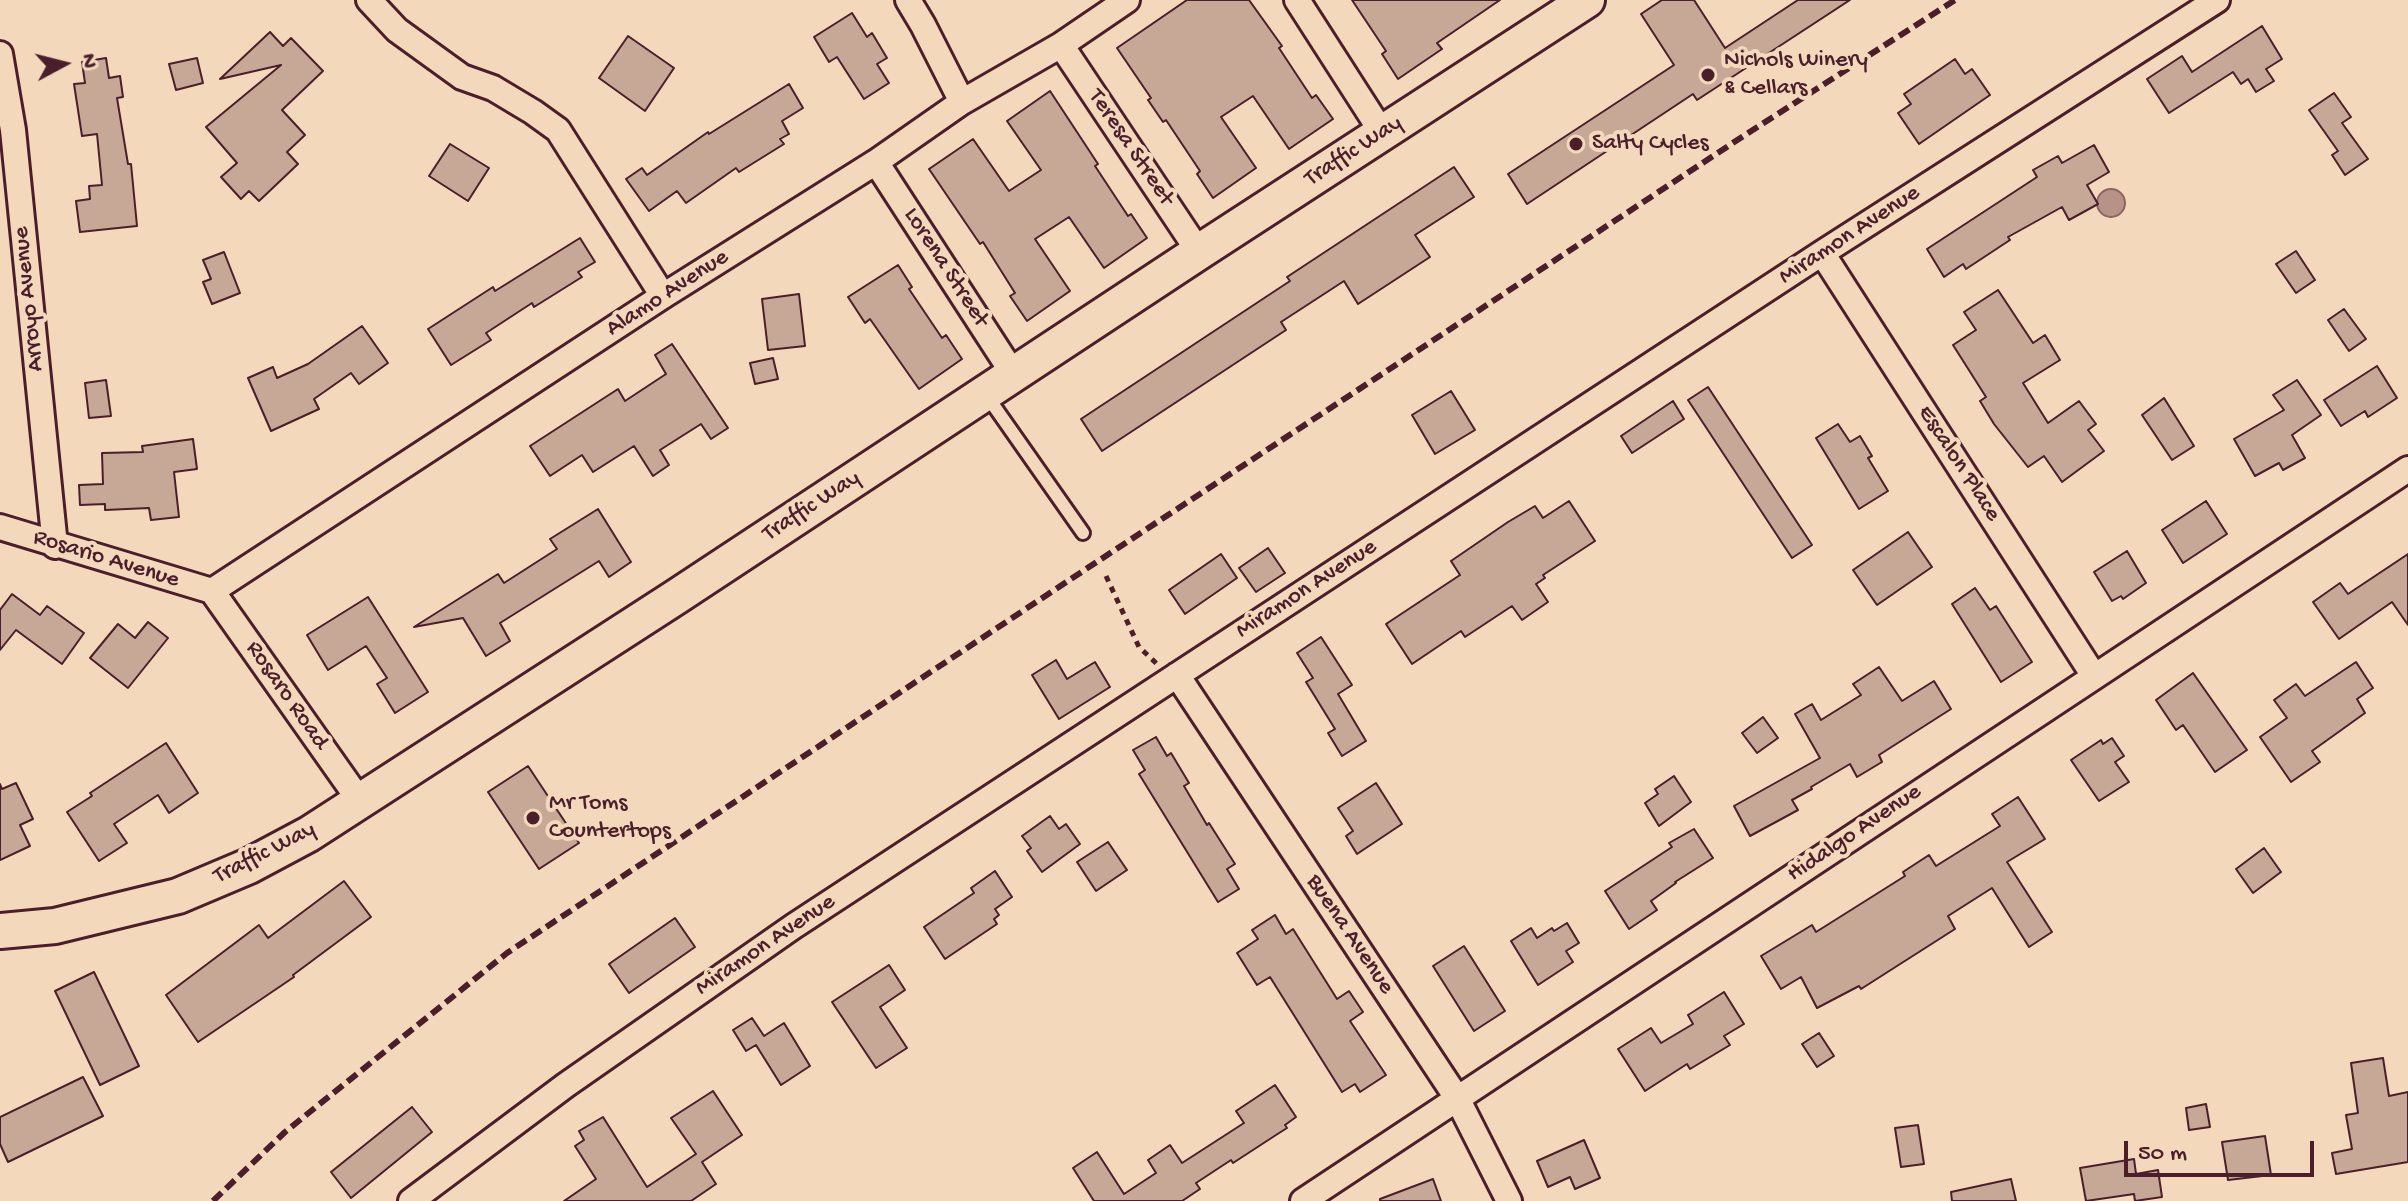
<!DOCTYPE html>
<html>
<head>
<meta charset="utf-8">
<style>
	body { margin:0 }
	#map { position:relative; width:2408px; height:1201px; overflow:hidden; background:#f4d8bb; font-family:"Gochi Hand",sans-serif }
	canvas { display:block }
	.north { position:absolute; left:24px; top:24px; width:80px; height:80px; -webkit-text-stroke:6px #f4d8bb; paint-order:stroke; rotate:83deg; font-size:22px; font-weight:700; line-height:32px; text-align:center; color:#4a1f2b }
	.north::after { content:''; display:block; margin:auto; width:28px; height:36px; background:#4a1f2b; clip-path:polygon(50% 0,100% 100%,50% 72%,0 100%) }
	.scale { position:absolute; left:2124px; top:1141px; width:190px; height:36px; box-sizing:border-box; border:4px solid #4a1f2b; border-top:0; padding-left:10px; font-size:24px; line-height:28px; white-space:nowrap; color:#4a1f2b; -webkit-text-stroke:6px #f4d8bb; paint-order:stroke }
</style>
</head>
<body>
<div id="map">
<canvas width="2408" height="1201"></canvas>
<div class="north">N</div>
<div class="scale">50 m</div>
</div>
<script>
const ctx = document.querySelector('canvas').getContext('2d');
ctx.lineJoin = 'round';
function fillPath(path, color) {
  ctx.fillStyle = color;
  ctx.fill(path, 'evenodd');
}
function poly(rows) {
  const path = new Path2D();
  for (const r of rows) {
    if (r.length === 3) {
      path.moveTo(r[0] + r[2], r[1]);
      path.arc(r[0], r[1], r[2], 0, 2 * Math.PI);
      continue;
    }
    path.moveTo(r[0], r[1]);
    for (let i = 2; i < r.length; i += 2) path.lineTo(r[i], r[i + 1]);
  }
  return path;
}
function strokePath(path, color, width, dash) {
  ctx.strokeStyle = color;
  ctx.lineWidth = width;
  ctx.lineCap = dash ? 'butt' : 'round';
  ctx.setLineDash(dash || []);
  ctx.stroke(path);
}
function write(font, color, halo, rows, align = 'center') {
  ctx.font = font + ' "Gochi Hand",sans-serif';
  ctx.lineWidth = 8;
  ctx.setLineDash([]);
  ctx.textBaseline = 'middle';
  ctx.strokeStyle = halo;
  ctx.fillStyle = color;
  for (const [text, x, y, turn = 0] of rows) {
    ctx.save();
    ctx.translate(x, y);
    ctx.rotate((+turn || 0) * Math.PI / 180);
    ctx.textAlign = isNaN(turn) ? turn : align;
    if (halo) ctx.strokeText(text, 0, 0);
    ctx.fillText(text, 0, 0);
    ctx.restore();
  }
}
const water = poly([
	[2111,203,14]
]);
const building = poly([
	[1187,0,1249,0,1282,46,1279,48,1312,98,1316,95,1333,119,1289,149,1253,96,1221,117,1256,168,1213,198,1197,174,1200,171,1166,120,1163,122,1148,100,1151,98,1117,48,1187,0],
	[1352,0,1500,0,1437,43,1442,49,1398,79,1382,54,1386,51,1352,0],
	[1662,0,1694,0,1725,48,1798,0,1850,0,1697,100,1693,94,1527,204,1508,174,1674,65,1641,14,1662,0],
	[852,13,867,37,872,33,887,58,877,64,889,83,864,99,837,57,829,62,814,37,852,13],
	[2262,26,2282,59,2266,69,2274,81,2256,92,2248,79,2241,84,2233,72,2169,113,2147,79,2182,56,2192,72,2262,26],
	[270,32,283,46,291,38,323,71,282,110,305,135,287,152,298,164,259,201,249,191,241,199,221,177,237,163,206,127,281,65,220,79,270,32],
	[628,36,674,68,645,111,599,78,628,36],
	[106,58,109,78,120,76,123,97,117,98,128,164,131,164,137,226,80,232,76,201,90,199,89,186,102,185,97,134,82,136,74,84,85,83,82,62,106,58],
	[197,58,203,83,176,90,169,64,197,58],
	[1955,59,1965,74,1972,69,1990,95,1919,144,1898,113,1911,104,1904,94,1955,59],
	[789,84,803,108,782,121,789,134,780,139,784,144,739,172,736,168,686,203,677,191,649,211,626,179,642,168,647,175,708,132,709,134,789,84],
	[1050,91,1098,164,1095,166,1128,216,1131,214,1147,238,1104,268,1069,217,1035,239,1070,291,1027,321,1010,296,1015,293,983,242,980,244,929,169,973,139,1009,191,1041,170,1007,121,1050,91],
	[2334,93,2351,117,2342,123,2368,159,2345,175,2332,155,2338,151,2309,110,2334,93],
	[450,144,489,168,468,201,429,176,450,144],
	[2094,145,2109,172,2087,185,2098,204,2069,220,2062,207,2008,237,2010,240,1966,269,1963,264,1944,277,1927,249,2037,177,2033,170,2058,156,2062,163,2094,145],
	[1454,167,1474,197,1415,235,1430,257,1358,304,1344,281,1281,322,1286,330,1102,451,1081,419,1290,281,1287,277,1454,167],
	[580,238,595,262,578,272,582,277,534,307,532,303,486,333,491,340,451,365,428,329,493,287,495,291,580,238],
	[2296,251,2315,280,2296,293,2276,264,2296,251],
	[224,252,240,293,212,304,203,282,211,279,203,260,224,252],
	[898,265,912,287,909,289,942,338,946,335,962,359,919,389,870,319,865,323,848,297,898,265],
	[1998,290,2033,343,2045,335,2060,360,2023,383,2048,423,2079,401,2096,424,2088,430,2104,451,2062,482,2044,456,2028,467,1994,424,1980,401,1986,397,1953,345,1976,330,1964,312,1998,290],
	[799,294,805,346,768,350,762,299,799,294],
	[2344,309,2366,339,2349,351,2328,320,2344,309],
	[362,326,388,363,359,384,351,373,314,399,319,409,271,431,248,378,273,367,277,378,308,364,362,326],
	[672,344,728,428,711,439,701,424,660,450,669,465,653,476,634,446,593,472,582,455,550,476,530,446,618,389,625,401,666,374,655,355,672,344],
	[773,358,778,379,755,384,750,363,773,358],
	[2377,366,2397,398,2368,417,2365,411,2341,426,2324,400,2377,366],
	[106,380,111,416,89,418,85,383,106,380],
	[2297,380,2321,415,2292,435,2305,458,2283,470,2279,463,2255,476,2234,439,2284,410,2273,395,2297,380],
	[1708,387,1812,545,1792,558,1688,400,1708,387],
	[1451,391,1475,430,1435,454,1412,415,1451,391],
	[2164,398,2194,446,2172,460,2142,415,2164,398],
	[1673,401,1684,419,1632,453,1621,436,1673,401],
	[1838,424,1850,442,1860,436,1872,456,1868,458,1888,491,1859,509,1816,438,1838,424],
	[193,439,197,469,174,472,179,517,151,520,149,508,105,510,105,504,80,505,79,485,103,484,102,453,143,452,142,446,193,439],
	[1569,501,1595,541,1543,575,1545,578,1536,584,1548,602,1522,620,1512,606,1465,637,1461,631,1412,664,1386,624,1460,575,1451,561,1508,522,1535,506,1543,518,1569,501],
	[2206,501,2227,534,2183,563,2162,530,2206,501],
	[598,509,631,562,609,577,599,561,500,623,510,641,486,656,463,618,414,627,498,574,504,583,557,549,550,539,598,509],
	[1908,532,1932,567,1877,605,1853,570,1908,532],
	[1268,548,1285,573,1256,592,1239,568,1268,548],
	[2127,551,2146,583,2123,599,2121,596,2112,601,2094,572,2127,551],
	[1221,554,1237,578,1185,614,1169,590,1221,554],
	[2408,554,2408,625,2392,602,2339,639,2313,602,2340,583,2348,594,2408,554],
	[1975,588,1990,610,1996,606,2032,662,2001,682,1952,604,1975,588],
	[12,594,40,615,47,606,84,633,62,664,16,630,0,650,0,610,12,594],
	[368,597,428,692,395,713,377,684,387,678,366,646,328,670,307,635,368,597],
	[148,622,168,638,128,688,90,658,118,624,135,638,148,622],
	[1321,637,1352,685,1338,694,1366,741,1342,756,1328,733,1335,729,1306,682,1313,678,1297,653,1321,637],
	[1056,660,1067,679,1095,662,1110,687,1059,719,1032,675,1056,660],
	[2356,662,2373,688,2357,699,2365,713,2312,751,2320,762,2291,782,2260,737,2287,718,2274,700,2296,684,2305,696,2356,662],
	[1879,667,1902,701,1934,681,1951,709,1879,755,1882,762,1857,777,1850,764,1811,787,1812,789,1792,800,1798,810,1750,836,1734,806,1820,758,1795,714,1812,704,1821,720,1861,695,1853,684,1879,667],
	[2193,673,2247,750,2215,772,2183,725,2176,730,2156,700,2193,673],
	[1763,717,1778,738,1757,753,1742,733,1763,717],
	[1156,737,1167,756,1171,753,1189,783,1184,786,1207,825,1209,823,1235,864,1227,869,1239,889,1218,902,1139,774,1145,770,1133,750,1156,737],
	[2112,738,2124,756,2115,762,2129,782,2099,801,2071,760,2101,740,2103,744,2112,738],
	[166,743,198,793,169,813,158,795,114,824,127,843,99,861,67,812,92,796,90,793,166,743],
	[528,766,579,843,539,869,488,792,528,766],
	[1674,776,1691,802,1659,826,1645,803,1658,794,1655,789,1674,776],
	[16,783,33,819,20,825,30,846,0,860,0,784,2,789,16,783],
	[1376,783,1402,824,1357,854,1346,836,1353,831,1338,808,1376,783],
	[2018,797,2045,839,2007,862,2052,932,2029,947,1992,888,1948,916,1955,929,1861,989,1859,986,1817,1008,1801,977,1781,989,1761,956,1812,925,1816,932,1905,876,1903,872,1929,855,1936,866,2000,826,1992,814,2018,797],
	[1050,816,1059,829,1066,824,1080,844,1042,872,1027,851,1031,848,1022,836,1050,816],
	[1694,829,1713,858,1675,882,1676,883,1651,901,1657,910,1629,929,1605,891,1672,847,1669,843,1694,829],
	[1108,842,1127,870,1096,891,1077,862,1108,842],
	[2264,848,2281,872,2253,893,2236,869,2264,848],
	[995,871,1012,897,995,909,999,915,994,919,997,924,945,959,924,927,974,893,971,888,995,871],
	[344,881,371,917,293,975,294,977,198,1042,166,995,259,925,268,938,344,881],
	[1275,915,1286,934,1293,929,1337,999,1349,991,1363,1012,1350,1021,1386,1075,1360,1092,1355,1084,1342,1092,1270,977,1257,985,1237,953,1258,939,1252,930,1275,915],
	[675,918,695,947,629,993,609,964,675,918],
	[1567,923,1579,943,1566,951,1573,962,1538,985,1511,941,1531,928,1537,938,1552,928,1554,931,1567,923],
	[1464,946,1505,1011,1474,1031,1433,966,1464,946],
	[889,965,905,990,880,1007,907,1048,876,1068,832,1002,889,965],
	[94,972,139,1066,100,1085,55,991,94,972],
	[1724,992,1744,1024,1724,1036,1730,1045,1690,1069,1687,1064,1645,1091,1618,1049,1651,1028,1661,1043,1693,1024,1688,1015,1724,992],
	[752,1018,764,1036,784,1023,810,1066,781,1085,756,1045,746,1051,733,1030,752,1018],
	[1819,1033,1834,1056,1817,1067,1802,1044,1819,1033],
	[2383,1058,2389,1096,2408,1092,2408,1162,2336,1174,2332,1153,2352,1149,2346,1115,2358,1113,2351,1063,2383,1058],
	[83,1077,103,1116,8,1162,0,1144,0,1117,83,1077],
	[1275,1085,1296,1117,1285,1125,1287,1128,1276,1135,1233,1163,1231,1160,1196,1183,1200,1189,1182,1201,1094,1201,1073,1168,1097,1152,1124,1194,1156,1173,1148,1160,1170,1145,1182,1163,1244,1123,1236,1111,1275,1085],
	[713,1091,742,1135,702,1162,716,1184,691,1201,564,1201,596,1179,575,1146,584,1140,579,1131,603,1117,647,1187,696,1154,671,1118,713,1091],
	[2206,1104,2210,1127,2189,1130,2186,1108,2206,1104],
	[412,1107,432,1132,351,1198,331,1172,412,1107],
	[1918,1125,1924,1164,1901,1167,1895,1128,1918,1125],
	[2265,1136,2271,1175,2228,1180,2222,1142,2265,1136],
	[1584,1140,1600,1178,1575,1189,1570,1177,1548,1187,1537,1161,1584,1140],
	[2134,1159,2136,1174,2158,1170,2162,1197,2135,1201,2134,1194,2086,1201,2080,1168,2134,1159],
	[1433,1179,1441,1201,1380,1201,1380,1199,1433,1179],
	[2011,1179,2016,1201,1952,1201,1951,1192,2011,1179]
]);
const path = poly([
	[1106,576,1139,647,1157,664]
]);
const lane = poly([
	[987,396,1083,533]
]);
const street = poly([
	[369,0,397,30,462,77,493,88,533,112,558,130,663,296],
	[908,0,923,25,962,102],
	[1297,0,1383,134],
	[1061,45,1199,252],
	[0,54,13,130,55,546],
	[876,162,1014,375],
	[1822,253,2094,676],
	[0,527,212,591],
	[212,591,663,296,876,162,962,102,1061,45,1127,0],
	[212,591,360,801],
	[1177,675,1457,1098,1509,1201],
	[411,1201,566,1085,794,926,1822,253,2217,0],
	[1303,1201,2408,469]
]);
const secondary = poly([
	[0,931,55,926,178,896,249,866,309,834,676,597,1199,252,1587,0]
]);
const rail = poly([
	[213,1201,285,1132,507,953,1083,571,1745,135,1955,0]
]);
const markers = [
	[1708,75,8,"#4a1f2b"],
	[1576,144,8,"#4a1f2b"],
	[533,818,8,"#4a1f2b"]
];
const poiNames = [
	["Nichols Winery",1724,61],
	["& Cellars",1724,89],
	["Salty Cycles",1592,144],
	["Mr Toms",549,804],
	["Countertops",549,832]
];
const streetNames = [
	["Teresa Street",1130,148,56],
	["Traffic Way",1354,152,-33],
	["Miramon Avenue",1850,236,-33],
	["Lorena Street",945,268,57],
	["Alamo Avenue",668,294,-33],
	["Arroyo Avenue",30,299,-96],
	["Escalon Place",1958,464,57],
	["Traffic Way",812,507,-33],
	["Rosario Avenue",106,560,17],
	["Miramon Avenue",1307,590,-33],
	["Rosaro Road",286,696,55],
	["Hidalgo Avenue",1855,834,-34],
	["Traffic Way",265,854,-27],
	["Buena Avenue",1349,935,56],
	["Miramon Avenue",766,946,-34]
];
fillPath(water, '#b69386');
strokePath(water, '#8b6562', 2);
fillPath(building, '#c7a795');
strokePath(building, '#4a1f2b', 2);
strokePath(lane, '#4a1f2b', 18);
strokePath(street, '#4a1f2b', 30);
strokePath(secondary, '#4a1f2b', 40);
strokePath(path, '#4a1f2b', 5, [6, 6]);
strokePath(lane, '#f4d8bb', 12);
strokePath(street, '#f4d8bb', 24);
strokePath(secondary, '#f4d8bb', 34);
strokePath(rail, '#4a1f2b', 6, [12, 6]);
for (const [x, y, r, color] of markers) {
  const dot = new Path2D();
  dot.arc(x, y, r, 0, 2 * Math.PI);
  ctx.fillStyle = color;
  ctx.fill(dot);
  strokePath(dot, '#f4d8bb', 3);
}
write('24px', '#4a1f2b', '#f4d8bb', poiNames, 'left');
write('24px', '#4a1f2b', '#f4d8bb', streetNames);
</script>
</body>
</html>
